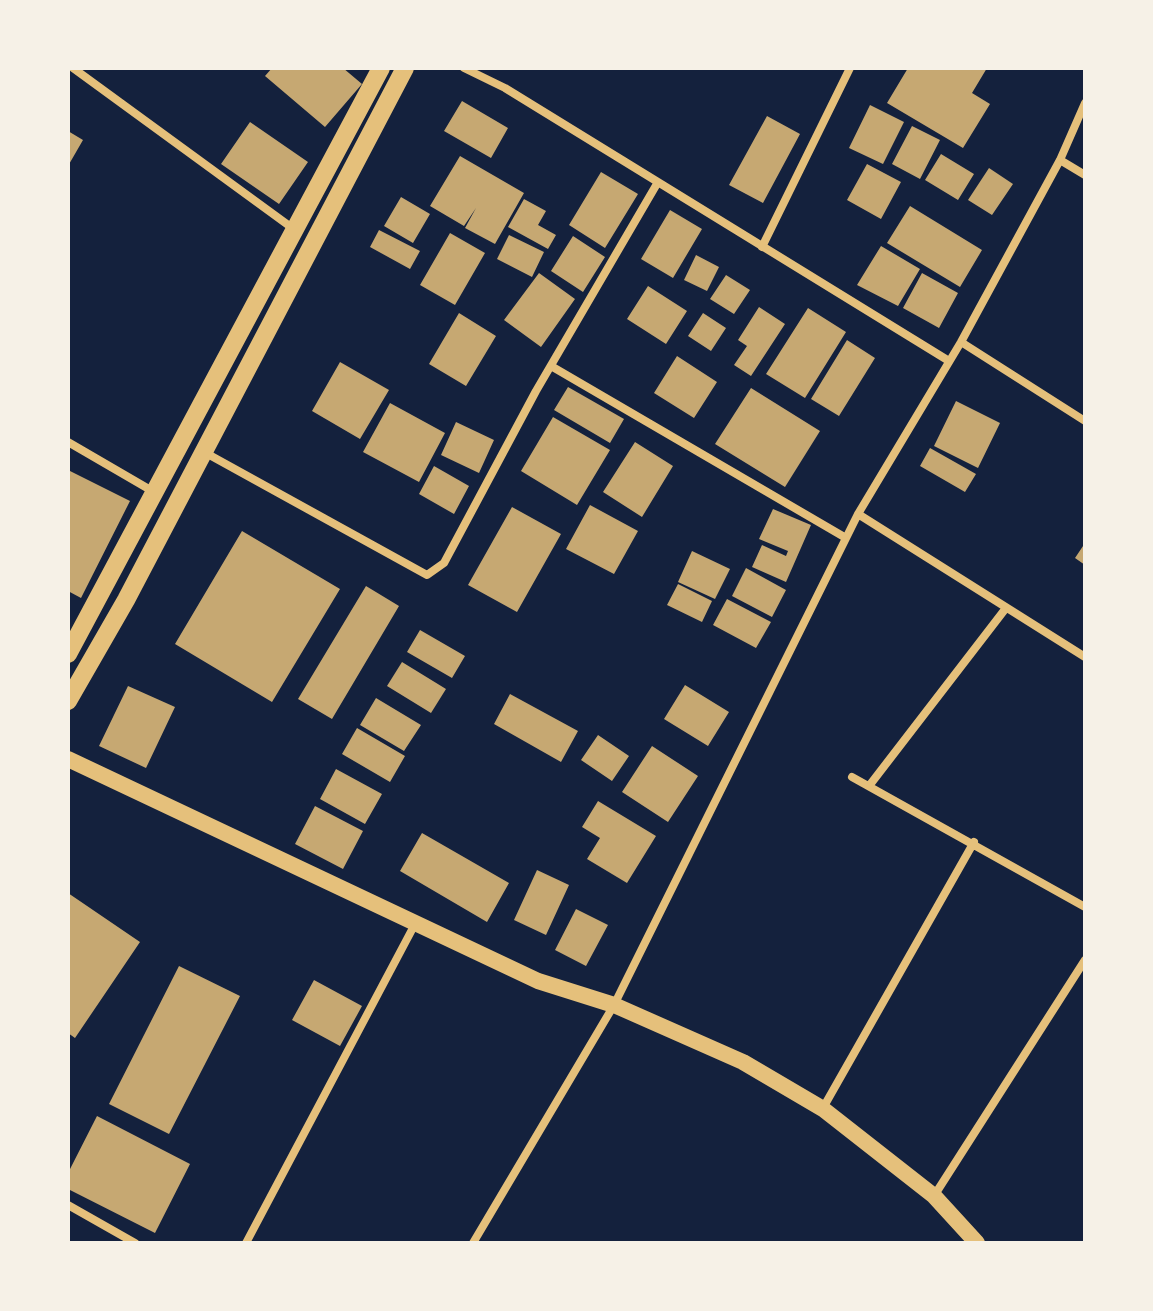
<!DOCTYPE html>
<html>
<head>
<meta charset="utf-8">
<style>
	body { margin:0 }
	#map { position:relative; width:1153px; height:1311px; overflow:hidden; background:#14213d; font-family:"Fira Sans",sans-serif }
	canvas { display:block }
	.frame { position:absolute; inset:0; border:70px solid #f6f1e7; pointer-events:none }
</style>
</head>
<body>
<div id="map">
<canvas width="1153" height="1311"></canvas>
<div class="frame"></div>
</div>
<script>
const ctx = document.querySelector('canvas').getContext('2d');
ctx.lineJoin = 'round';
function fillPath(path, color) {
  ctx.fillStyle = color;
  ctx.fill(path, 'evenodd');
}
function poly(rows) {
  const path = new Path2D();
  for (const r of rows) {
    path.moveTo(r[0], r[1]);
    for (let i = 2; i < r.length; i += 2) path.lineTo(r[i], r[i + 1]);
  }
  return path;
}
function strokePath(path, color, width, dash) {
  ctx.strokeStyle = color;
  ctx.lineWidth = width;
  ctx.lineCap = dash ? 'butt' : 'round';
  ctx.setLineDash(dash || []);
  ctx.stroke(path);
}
const building = poly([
	[272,68,343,68,362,84,325,127,265,76],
	[908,68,987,68,972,93,990,104,963,148,887,103],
	[462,101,508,128,491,158,444,131],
	[870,105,904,122,883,164,849,148],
	[767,116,800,134,763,203,729,185],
	[250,122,308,162,279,204,221,164],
	[912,126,940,140,920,179,892,164],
	[68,131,83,140,68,166],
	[941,154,974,174,958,200,925,180],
	[460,156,524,193,495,244,465,228,476,208,464,226,430,206],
	[867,164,901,182,881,219,847,200],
	[989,168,1013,184,992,215,968,200],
	[601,172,638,194,605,248,569,225],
	[401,197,430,214,413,243,384,226],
	[524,199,546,211,538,225,556,235,548,249,508,227],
	[910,206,982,250,960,287,887,243],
	[670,210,702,229,673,278,641,259],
	[379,230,420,251,410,269,370,247],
	[450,233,485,253,455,305,420,285],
	[509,235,544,252,532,277,497,259],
	[573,236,605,257,583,292,551,271],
	[881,246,920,269,898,306,857,285],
	[696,255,719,267,707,291,684,280],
	[539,273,575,299,541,347,504,320],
	[922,273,958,293,939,328,903,308],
	[726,275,750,290,734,314,710,299],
	[648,286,687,311,666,344,627,319],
	[759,307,785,324,751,376,734,365,747,346,738,340],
	[808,308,846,332,805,398,766,374],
	[459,313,496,336,466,386,429,364],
	[703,313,726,328,711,351,688,336],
	[847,340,875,358,839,416,811,399],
	[677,356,717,382,694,418,654,393],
	[340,362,389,390,360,439,312,411],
	[568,387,624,419,610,443,554,410],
	[751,388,820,431,785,487,715,444],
	[956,401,1000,423,978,468,934,446],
	[390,403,445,433,419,482,363,452],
	[553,417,610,450,577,505,521,471],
	[456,422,494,440,479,473,441,455],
	[635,442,673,466,642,517,603,492],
	[930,448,976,474,965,492,920,466],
	[434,466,469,486,454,514,419,494],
	[68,470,130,501,81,598,68,591],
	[590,505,638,531,614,574,566,549],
	[512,507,561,534,517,612,468,585],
	[773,509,811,525,786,582,752,567,762,545,786,556,788,551,759,539],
	[242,531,340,589,272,702,175,644],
	[1085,543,1085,565,1075,558],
	[692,551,730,569,715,599,678,582],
	[746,568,786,590,772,617,732,596],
	[678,584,712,601,702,622,667,605],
	[366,586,399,606,332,719,298,699],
	[727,599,771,622,756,648,713,625],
	[420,630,465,656,452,678,407,652],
	[402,662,446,689,431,713,387,686],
	[685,685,729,712,708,746,664,719],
	[128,686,175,707,146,768,99,746],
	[510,694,578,731,561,762,494,724],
	[376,698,421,725,404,751,360,725],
	[357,728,405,756,390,782,342,754],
	[598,735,629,756,612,781,581,760],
	[652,746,698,776,668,822,622,792],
	[336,769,382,794,365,824,320,799],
	[598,801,656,836,627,883,587,859,600,838,582,827],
	[315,806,363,831,343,869,295,844],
	[422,833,509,883,487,922,400,871],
	[537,870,569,885,546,935,514,920],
	[68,893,140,942,75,1038,68,1033],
	[576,909,608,925,586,966,555,950],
	[179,966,240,996,169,1134,109,1104],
	[314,980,362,1006,340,1046,292,1020],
	[97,1116,190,1164,155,1233,68,1189,68,1173]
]);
const minor = poly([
	[73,68,295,230],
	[464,68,505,88,949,361],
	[1060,160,1085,175],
	[762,247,850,68],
	[961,342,1085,421],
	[551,366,846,538],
	[68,442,154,492],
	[204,452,427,575,444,563,536,391,658,182],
	[858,514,1085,657],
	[852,777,1085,907],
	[869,786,1006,608],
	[823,1108,974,842],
	[934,1196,1085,960],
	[68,1205,135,1243],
	[246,1243,415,924],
	[473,1243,614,1005,858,514,961,342,1060,160,1085,103]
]);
const secondary = poly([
	[68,759,538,981,614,1005,743,1062,823,1109,934,1196,977,1243]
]);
const primary = poly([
	[68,654,381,68],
	[68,701,126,600,405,68]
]);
fillPath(building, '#c6a872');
strokePath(minor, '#e5c07b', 8);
strokePath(secondary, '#e5c07b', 16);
strokePath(primary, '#e5c07b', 18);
</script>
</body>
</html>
